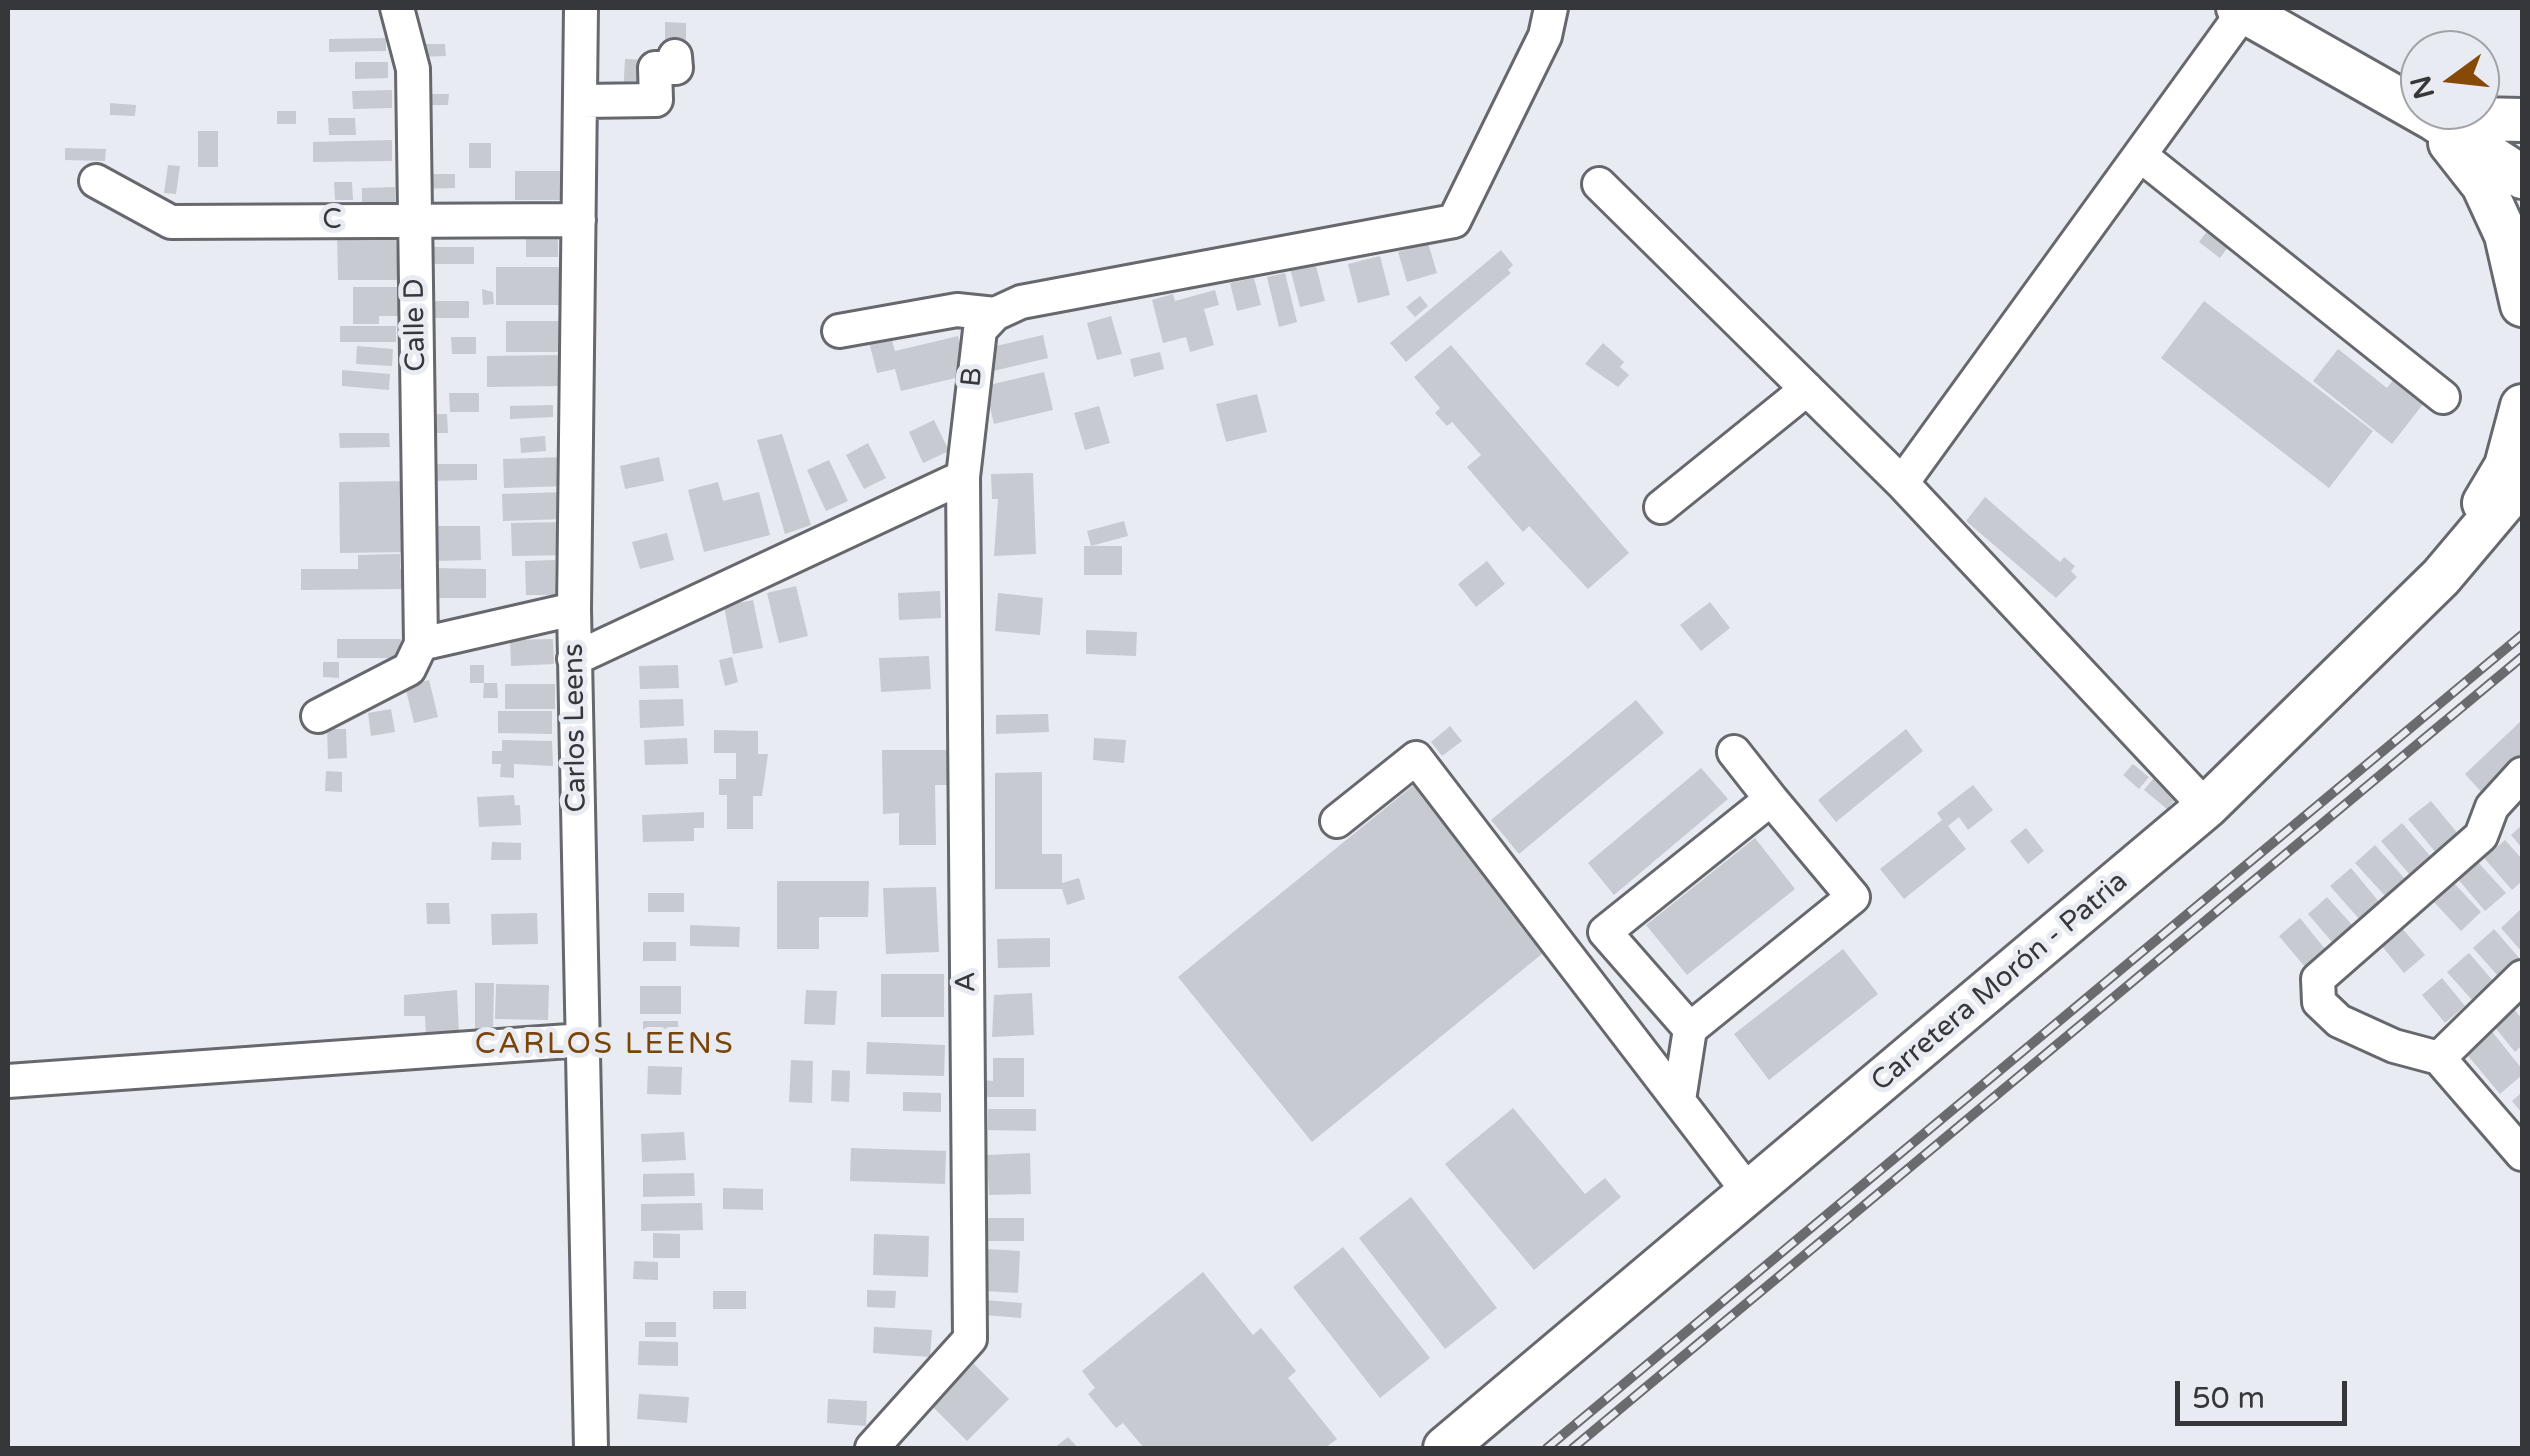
<!DOCTYPE html>
<html>
<head>
<meta charset="utf-8">
<style>
	body { margin:0 }
	#map { position:relative; width:2530px; height:1456px; overflow:hidden; background:#e9ebf2; font-family:"Varela Round",sans-serif }
	canvas { display:block }
	.frame { position:absolute; inset:0; border:10px solid #36373a; pointer-events:none }
	.north { position:absolute; left:2400px; top:30px; width:100px; height:100px; box-sizing:border-box; background:#e9ebf2; border:2px solid #a1a3a8; border-radius:50%; rotate:255deg; font-size:28px; font-weight:700; line-height:40px; text-align:center; color:#36373a }
	.north::after { content:''; display:block; margin:auto; width:35px; height:45px; background:#874a06; clip-path:polygon(50% 0,100% 100%,50% 72%,0 100%) }
	.scale { position:absolute; left:2175px; top:1381px; width:172px; height:45px; box-sizing:border-box; border:5px solid #36373a; border-top:0; padding-left:12px; font-size:30px; line-height:35px; white-space:nowrap; color:#36373a; -webkit-text-stroke:8px #e9ebf2; paint-order:stroke }
</style>
</head>
<body>
<div id="map">
<canvas width="2530" height="1456"></canvas>
<div class="frame"></div>
<div class="north">N</div>
<div class="scale">50 m</div>
</div>
<script>
const ctx = document.querySelector('canvas').getContext('2d');
ctx.lineJoin = 'round';
function fillPath(path, color) {
  ctx.fillStyle = color;
  ctx.fill(path, 'evenodd');
}
function poly(rows) {
  const path = new Path2D();
  for (const r of rows) {
    path.moveTo(r[0], r[1]);
    for (let i = 2; i < r.length; i += 2) path.lineTo(r[i], r[i + 1]);
  }
  return path;
}
function strokePath(path, color, width, dash) {
  ctx.strokeStyle = color;
  ctx.lineWidth = width;
  ctx.lineCap = dash ? 'butt' : 'round';
  ctx.setLineDash(dash || []);
  ctx.stroke(path);
}
function write(font, color, halo, rows, align = 'center') {
  ctx.font = font + ' "Varela Round",sans-serif';
  ctx.lineWidth = 10;
  ctx.setLineDash([]);
  ctx.textBaseline = 'middle';
  ctx.strokeStyle = halo;
  ctx.fillStyle = color;
  for (const [text, x, y, turn = 0] of rows) {
    ctx.save();
    ctx.translate(x, y);
    ctx.rotate((+turn || 0) * Math.PI / 180);
    ctx.textAlign = isNaN(turn) ? turn : align;
    if (halo) ctx.strokeText(text, 0, 0);
    ctx.fillText(text, 0, 0);
    ctx.restore();
  }
}
const building = poly([
	[665,22,686,23,686,53,665,53],
	[386,38,386,51,329,52,329,39],
	[419,44,445,44,446,56,419,57],
	[625,59,653,60,652,95,623,94],
	[355,62,388,62,388,78,355,79],
	[392,90,392,108,353,109,352,91],
	[423,94,449,94,448,105,423,105],
	[110,103,136,105,135,116,110,115],
	[277,111,296,111,296,124,277,124],
	[328,118,355,118,356,135,329,135],
	[198,131,218,131,218,167,198,167],
	[392,140,392,161,313,162,313,142],
	[469,143,491,143,491,168,469,168],
	[65,148,106,149,105,161,65,160],
	[168,165,180,166,176,194,164,193],
	[515,171,560,171,561,200,515,200],
	[419,174,455,174,455,188,419,189],
	[334,182,352,182,353,200,335,200],
	[395,187,395,204,362,205,362,188],
	[2210,227,2231,243,2220,258,2199,242],
	[526,231,558,231,558,257,526,257],
	[395,232,399,280,338,280,337,233],
	[1428,243,1437,273,1407,282,1398,252],
	[431,247,474,247,474,264,432,264],
	[1501,250,1513,265,1508,270,1511,273,1406,362,1390,343],
	[1380,256,1390,295,1358,303,1348,264],
	[1315,262,1325,301,1300,307,1290,268],
	[496,267,565,267,565,305,496,305],
	[1285,273,1297,322,1279,327,1267,277],
	[1254,278,1261,305,1237,311,1230,283],
	[353,287,400,287,400,316,379,316,379,324,353,324],
	[482,289,493,292,494,304,483,305],
	[1215,290,1219,305,1204,309,1214,345,1190,352,1186,337,1163,343,1152,300,1173,294,1175,301],
	[1420,296,1428,306,1415,317,1406,307],
	[425,301,469,301,469,318,424,318],
	[2204,301,2373,431,2329,488,2161,358],
	[1111,316,1122,354,1097,360,1087,323],
	[506,321,559,321,559,352,506,352],
	[340,326,396,326,396,342,340,342],
	[1043,335,1048,358,989,372,983,349],
	[958,336,968,375,901,391,895,369,877,373,869,342,891,337,895,351],
	[451,337,476,337,476,354,452,354],
	[1603,343,1624,362,1620,367,1629,375,1618,387,1585,364],
	[1451,345,1629,553,1588,589,1529,526,1523,532,1467,467,1481,455,1452,422,1447,426,1435,413,1440,408,1414,377],
	[357,346,393,349,392,366,356,364],
	[2338,349,2387,388,2397,375,2427,399,2392,444,2313,381],
	[1160,352,1164,369,1134,377,1130,359],
	[562,355,562,386,487,387,487,356],
	[342,370,390,374,389,390,342,386],
	[1044,372,1053,410,994,424,985,386],
	[449,393,479,393,479,412,450,412],
	[1257,394,1267,432,1226,442,1216,404],
	[553,405,553,417,510,419,510,406],
	[1099,406,1110,443,1085,450,1074,413],
	[427,414,447,414,448,433,428,433],
	[934,420,949,451,923,463,909,432],
	[339,433,389,433,390,447,340,448],
	[782,434,811,525,785,534,757,440],
	[545,436,546,451,521,453,520,438],
	[868,443,886,478,864,489,846,455],
	[566,457,567,486,504,488,503,459],
	[659,457,664,481,625,489,620,466],
	[829,460,848,501,826,511,807,470],
	[428,464,477,464,477,480,428,481],
	[1033,473,1036,554,994,556,998,499,992,499,991,474],
	[408,481,410,552,340,553,339,482],
	[718,482,723,501,759,492,770,535,704,552,688,490],
	[566,492,567,519,503,521,502,494],
	[1985,497,2060,562,2064,557,2075,566,2071,571,2077,577,2056,598,1966,521],
	[1124,521,1128,536,1091,546,1087,531],
	[566,522,567,555,512,556,511,523],
	[429,526,480,526,481,560,433,561],
	[667,533,674,560,640,569,632,542],
	[1084,546,1122,546,1122,575,1084,575],
	[400,554,400,569,408,568,409,589,301,590,301,569,358,569,358,555],
	[555,560,555,595,526,595,525,561],
	[1487,561,1505,584,1476,607,1458,584],
	[434,568,486,569,486,598,434,598],
	[796,586,808,636,779,643,767,593],
	[940,591,941,618,899,620,898,593],
	[998,593,1043,598,1040,635,995,631],
	[753,600,763,648,733,654,724,606],
	[1710,602,1730,628,1701,651,1680,625],
	[1086,630,1137,632,1136,656,1086,654],
	[337,639,401,639,401,658,337,658],
	[553,639,554,664,511,666,510,640],
	[929,656,931,689,881,692,879,658],
	[732,657,738,682,725,686,719,660],
	[323,662,339,662,339,678,323,677],
	[470,665,484,665,484,683,470,683],
	[678,665,679,688,640,689,639,666],
	[429,680,438,717,414,723,405,686],
	[484,683,497,683,498,698,483,698],
	[505,684,555,684,555,709,505,709],
	[683,699,684,726,640,728,639,700],
	[1636,700,1664,733,1519,854,1491,820],
	[391,709,395,732,371,736,368,713],
	[498,711,552,711,552,734,498,733],
	[1048,714,1049,732,996,734,996,715],
	[2522,720,2522,759,2484,795,2465,774],
	[1450,726,1462,741,1442,756,1431,742],
	[327,729,346,729,347,758,328,759],
	[1906,729,1923,751,1836,822,1818,800],
	[714,730,758,731,758,754,768,754,762,796,753,796,753,829,727,829,727,795,719,795,719,779,736,779,736,753,714,753],
	[687,738,688,764,645,765,644,740],
	[1094,738,1126,740,1124,763,1093,760],
	[502,740,552,741,553,766,514,764,514,778,500,777,501,764,492,764,492,751,502,751],
	[882,750,951,750,951,785,935,785,936,845,899,845,899,813,883,814],
	[2133,764,2149,777,2139,789,2123,775],
	[1701,768,1728,799,1614,895,1588,863],
	[326,771,342,772,342,792,325,791],
	[1042,772,1042,854,1062,854,1062,883,1079,878,1085,899,1067,905,1062,889,995,889,995,773],
	[2157,774,2180,794,2167,809,2144,790],
	[1415,784,1548,949,1312,1142,1178,977],
	[1973,785,1993,810,1968,830,1959,817,1948,826,1966,849,1904,899,1880,869,1942,820,1937,813],
	[514,795,515,805,520,805,521,825,479,827,477,797],
	[2431,801,2459,835,2437,854,2408,819],
	[704,812,704,828,694,828,694,841,643,842,642,815],
	[2402,823,2431,857,2410,875,2381,841],
	[2522,825,2522,848,2511,835],
	[2026,828,2044,851,2028,864,2010,841],
	[1755,838,1795,889,1687,975,1646,925],
	[2505,840,2522,859,2522,881,2512,890,2484,858],
	[492,842,521,843,521,860,491,860],
	[2375,845,2405,879,2386,897,2355,863],
	[2477,861,2506,893,2485,911,2457,878],
	[2351,868,2380,903,2360,920,2330,886],
	[777,881,869,881,868,917,819,917,819,949,777,949],
	[2452,881,2481,912,2461,931,2432,900],
	[936,887,939,952,886,954,883,888],
	[648,893,684,893,684,912,648,912],
	[2327,897,2353,926,2333,943,2308,914],
	[426,903,449,903,450,924,427,924],
	[2520,910,2522,913,2522,952,2501,928],
	[537,913,538,944,492,945,491,914],
	[2300,918,2325,949,2305,967,2279,936],
	[690,925,740,927,739,947,690,946],
	[2402,928,2425,955,2404,973,2381,945],
	[2494,929,2520,959,2499,977,2473,948],
	[1050,938,1050,967,998,968,997,939],
	[643,942,676,942,676,961,643,961],
	[1843,949,1878,994,1769,1080,1734,1034],
	[2469,953,2494,982,2472,1000,2447,972],
	[881,974,944,974,944,1017,881,1017],
	[2442,978,2465,1006,2445,1023,2422,995],
	[475,983,494,983,493,1031,475,1030],
	[496,984,549,985,548,1020,495,1019],
	[640,986,681,986,681,1014,640,1014],
	[457,990,459,1034,426,1036,425,1016,404,1016,404,995],
	[806,990,837,991,835,1025,804,1024],
	[1032,993,1034,1035,992,1037,994,995],
	[2513,1008,2522,1019,2522,1045,2515,1052,2493,1025],
	[643,1021,678,1021,679,1042,643,1043],
	[2490,1029,2522,1069,2522,1075,2500,1094,2464,1051],
	[867,1042,945,1045,944,1076,866,1074],
	[993,1058,1024,1058,1024,1097,983,1097,983,1080,993,1081],
	[791,1060,813,1061,812,1103,789,1102],
	[648,1066,682,1067,681,1095,647,1094],
	[832,1070,850,1071,849,1102,831,1101],
	[903,1092,941,1093,941,1112,903,1111],
	[2522,1092,2522,1113,2512,1101],
	[1513,1108,1585,1194,1605,1178,1621,1197,1534,1270,1445,1164],
	[988,1109,1036,1109,1036,1131,988,1130],
	[684,1132,686,1160,642,1162,641,1134],
	[851,1148,946,1151,945,1184,850,1181],
	[1030,1153,1031,1194,989,1195,987,1155],
	[694,1173,695,1196,643,1197,643,1174],
	[723,1188,763,1189,763,1210,723,1209],
	[1411,1197,1497,1308,1445,1349,1359,1238],
	[702,1203,703,1230,641,1231,641,1204],
	[984,1218,1024,1218,1024,1241,984,1241],
	[653,1233,680,1234,680,1258,653,1258],
	[874,1234,929,1236,928,1277,873,1275],
	[1343,1247,1430,1358,1380,1398,1293,1287],
	[986,1249,1020,1251,1018,1293,984,1291],
	[634,1261,658,1262,658,1280,633,1279],
	[1203,1272,1253,1335,1261,1328,1296,1371,1288,1378,1337,1439,1325,1448,1144,1448,1123,1423,1116,1428,1088,1394,1095,1388,1082,1371],
	[867,1290,896,1291,895,1308,867,1307],
	[713,1291,746,1291,746,1309,713,1309],
	[984,1300,1022,1303,1021,1318,984,1315],
	[645,1322,676,1322,676,1337,645,1337],
	[874,1327,932,1330,930,1357,873,1353],
	[639,1341,678,1342,678,1366,638,1365],
	[974,1364,1009,1399,967,1441,932,1406],
	[639,1394,689,1397,687,1423,637,1419],
	[828,1399,867,1401,866,1426,827,1423],
	[1068,1437,1078,1448,1054,1448]
]);
const minor = poly([
	[581,8,574,609,591,1448],
	[582,101,656,100,655,68,676,68,675,56],
	[2140,155,2443,397],
	[96,181,171,222,579,220],
	[1599,184,1902,483,2206,807],
	[839,331,957,310,995,314],
	[1902,483,2244,11],
	[1661,507,1807,389],
	[421,644,574,609],
	[574,659,963,477],
	[318,716,409,669,421,644,413,69,397,8],
	[1734,752,1771,799],
	[2522,774,2492,807,2481,836,2318,979,2319,1002,2339,1021,2394,1046,2439,1058,2522,1154],
	[1337,821,1416,758,1750,1194],
	[2439,1058,2522,977],
	[8,1081,583,1040],
	[1679,1100,1690,1029,1853,897,1771,799,1605,932,1690,1029],
	[872,1448,970,1339,963,477,980,330,995,314,1021,302,1454,221,1545,36,1551,8]
]);
const major = poly([
	[2238,8,2432,118,2522,177],
	[2433,118,2522,120],
	[2450,143,2483,185,2506,235,2522,305],
	[2484,503,2506,466,2522,406],
	[1445,1448,2206,807,2441,577,2522,481]
]);
const rail = poly([
	[1547,1448,2522,635],
	[1573,1448,2522,657]
]);
const streetNames = [
	["C",332,221],
	["Calle D",416,325,-91],
	["B",973,377,-84],
	["Carlos Leens",576,728,-91],
	["A",967,982,-91],
	["Carretera Morón - Patria",2000,982,-40]
];
const neighbourhoodNames = [
	["CARLOS LEENS",605,1045]
];
fillPath(building, '#c7cad0');
strokePath(minor, '#66686e', 38);
strokePath(major, '#66686e', 48);
strokePath(minor, '#fff', 32);
strokePath(major, '#fff', 42);
strokePath(rail, '#6a6b6f', 10);
strokePath(rail, '#e9ebf2', 6, [19]);
write('28px', '#36373a', '#e9ebf2', streetNames);
ctx.letterSpacing = '2.5px';
write('30px', '#7b4408', '#e9ebf2', neighbourhoodNames);
ctx.letterSpacing = '0px';
</script>
</body>
</html>
